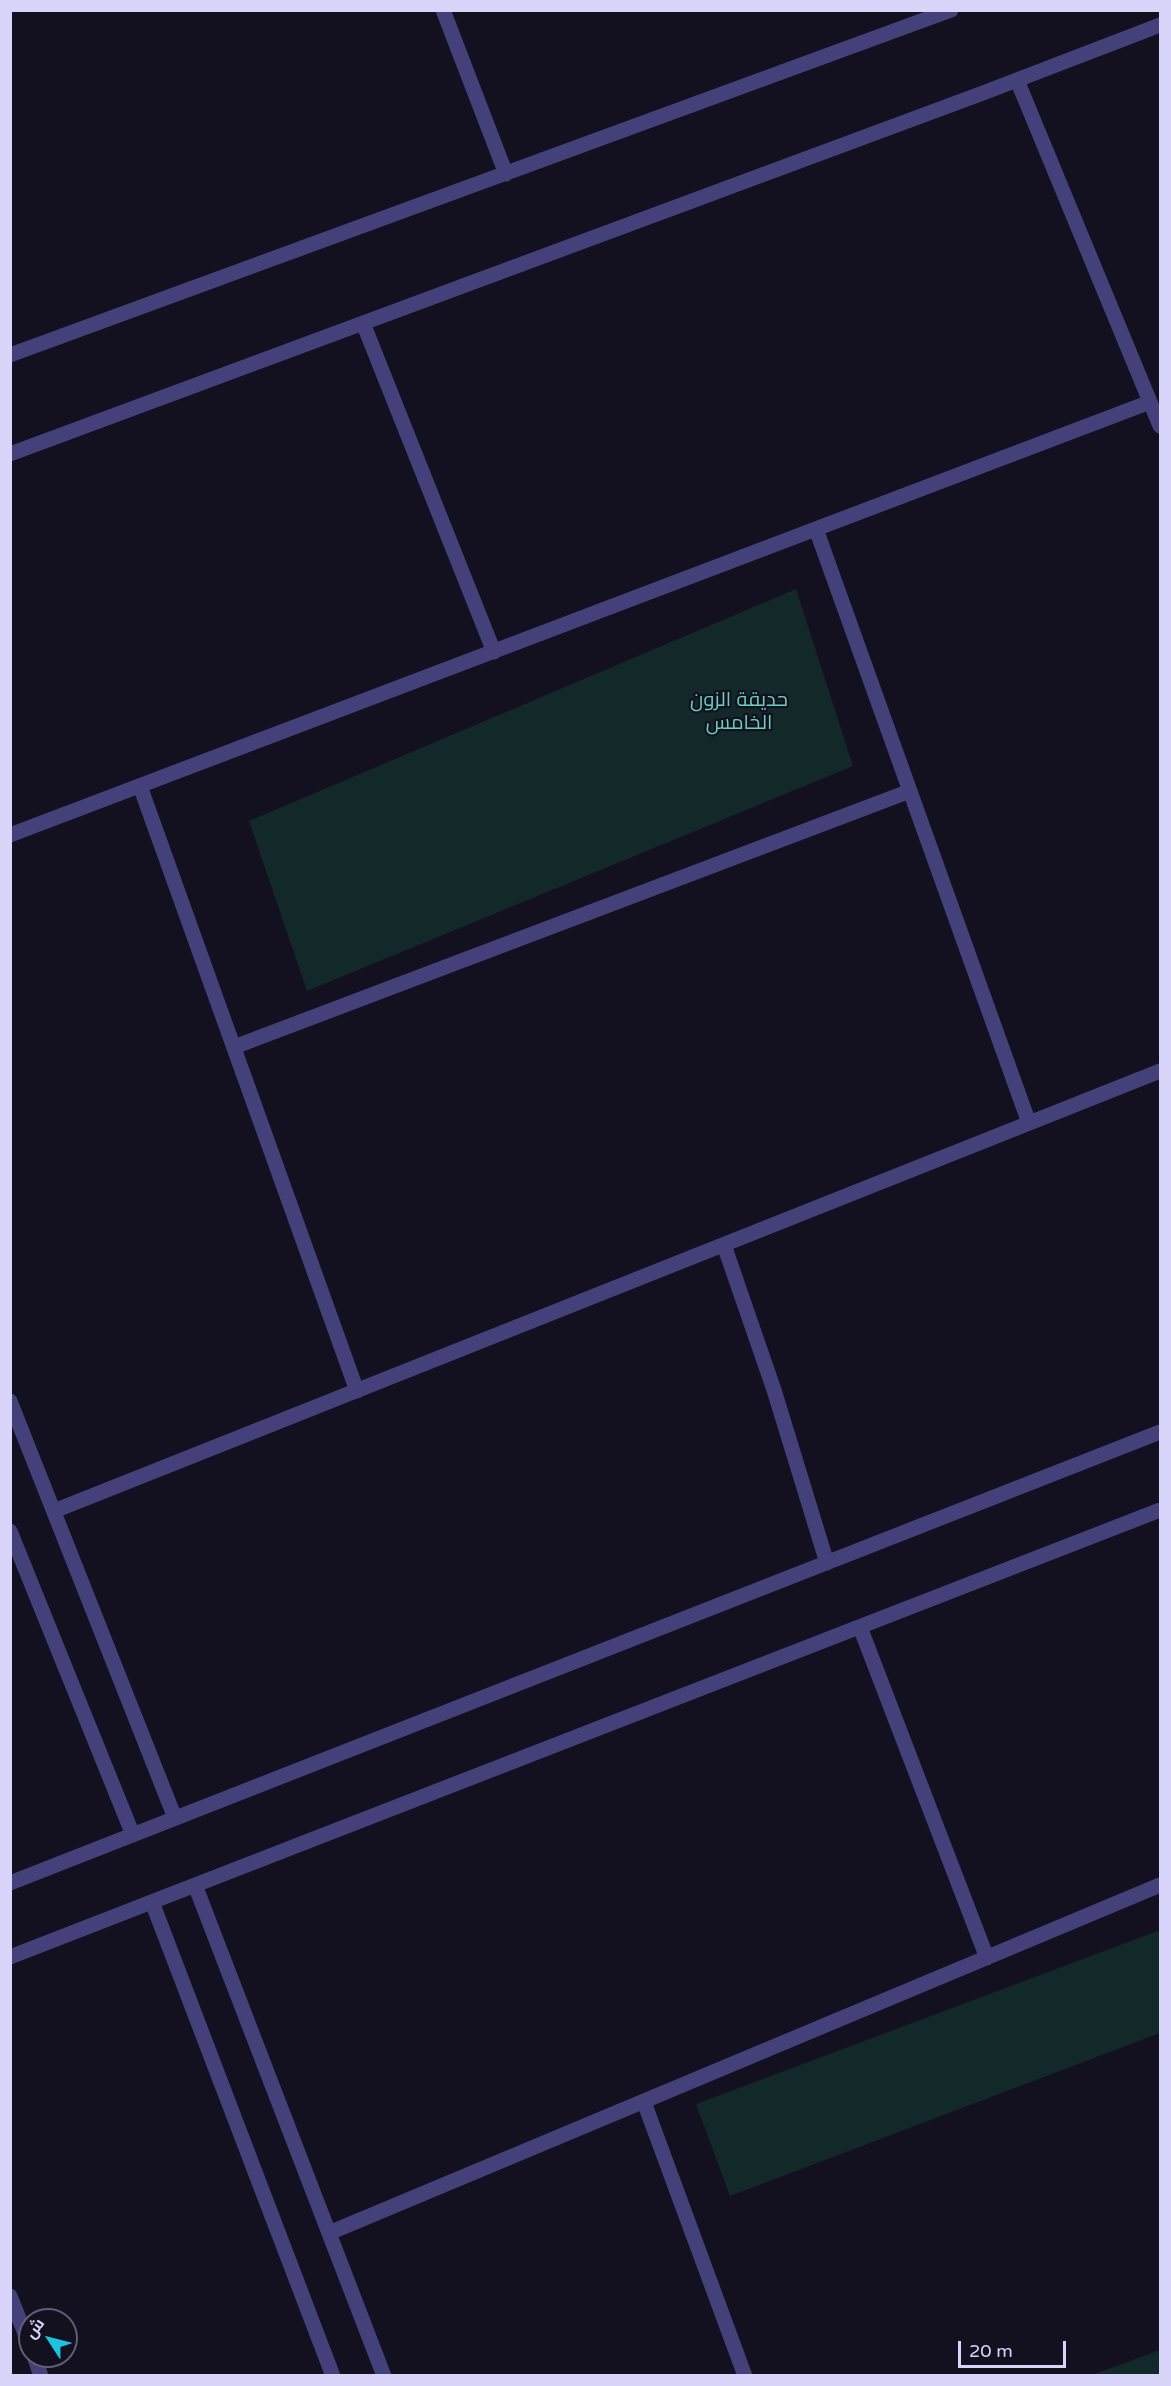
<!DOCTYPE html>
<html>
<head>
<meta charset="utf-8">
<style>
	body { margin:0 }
	#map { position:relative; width:1171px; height:2386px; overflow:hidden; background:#131020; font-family:"Varela Round",Cairo,sans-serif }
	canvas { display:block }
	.frame { position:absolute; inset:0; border:12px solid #d9d4fa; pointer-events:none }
	.north { position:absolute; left:18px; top:2308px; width:60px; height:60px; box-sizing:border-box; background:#131020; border:2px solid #625e77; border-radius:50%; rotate:306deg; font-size:16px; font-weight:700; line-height:24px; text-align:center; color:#d9d4fa }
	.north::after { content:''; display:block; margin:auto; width:21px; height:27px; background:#1cc4dd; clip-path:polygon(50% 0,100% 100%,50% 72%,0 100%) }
	.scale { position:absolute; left:958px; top:2341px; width:108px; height:27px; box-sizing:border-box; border:3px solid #d9d4fa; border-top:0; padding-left:8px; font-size:18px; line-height:21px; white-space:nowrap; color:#d9d4fa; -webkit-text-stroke:4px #131020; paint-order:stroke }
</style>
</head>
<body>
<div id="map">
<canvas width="1171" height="2386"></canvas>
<div class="frame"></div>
<div class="north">ش</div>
<div class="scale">20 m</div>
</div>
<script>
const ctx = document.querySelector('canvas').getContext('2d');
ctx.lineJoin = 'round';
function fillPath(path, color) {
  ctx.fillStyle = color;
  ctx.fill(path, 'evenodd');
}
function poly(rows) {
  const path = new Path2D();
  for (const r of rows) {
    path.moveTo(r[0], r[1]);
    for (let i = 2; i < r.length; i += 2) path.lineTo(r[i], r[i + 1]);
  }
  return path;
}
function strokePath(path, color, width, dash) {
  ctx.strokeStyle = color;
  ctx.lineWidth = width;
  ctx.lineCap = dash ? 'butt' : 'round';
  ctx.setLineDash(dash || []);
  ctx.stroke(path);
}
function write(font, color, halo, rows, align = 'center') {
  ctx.font = font + ' "Varela Round",Cairo,sans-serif';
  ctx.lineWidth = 4.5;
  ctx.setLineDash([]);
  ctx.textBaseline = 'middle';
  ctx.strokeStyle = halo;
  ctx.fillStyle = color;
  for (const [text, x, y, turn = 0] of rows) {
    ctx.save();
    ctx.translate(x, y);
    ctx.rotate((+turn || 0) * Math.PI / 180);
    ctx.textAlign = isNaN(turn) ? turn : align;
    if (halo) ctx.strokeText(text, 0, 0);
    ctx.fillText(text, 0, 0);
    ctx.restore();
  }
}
const green = poly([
	[796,589,853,766,307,991,249,821],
	[1160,1930,1160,2033,730,2196,696,2104],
	[1160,2350,1160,2375,1092,2375]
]);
const minor = poly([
	[443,10,506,174],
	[1017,80,1160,426],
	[363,323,494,652],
	[10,355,951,10],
	[10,454,983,93,1160,25],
	[816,529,1029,1123],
	[140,786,357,1391],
	[10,835,1150,402],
	[234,1047,910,791],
	[724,1245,774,1390,827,1563],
	[10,1401,175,1818],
	[54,1511,1160,1071],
	[10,1531,133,1835],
	[860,1627,987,1958],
	[10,1883,1160,1432],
	[195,1885,384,2376],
	[152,1902,333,2376],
	[10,1957,1160,1510],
	[644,2102,745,2376],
	[329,2233,1160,1885],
	[10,2296,30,2346],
	[34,2356,41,2376]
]);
const parkNames = [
	["حديقة الزون",739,701],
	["الخامس",739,724]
];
fillPath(green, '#132929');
strokePath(minor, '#444079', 15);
write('20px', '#69d0ba', '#131020', parkNames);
</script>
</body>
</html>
